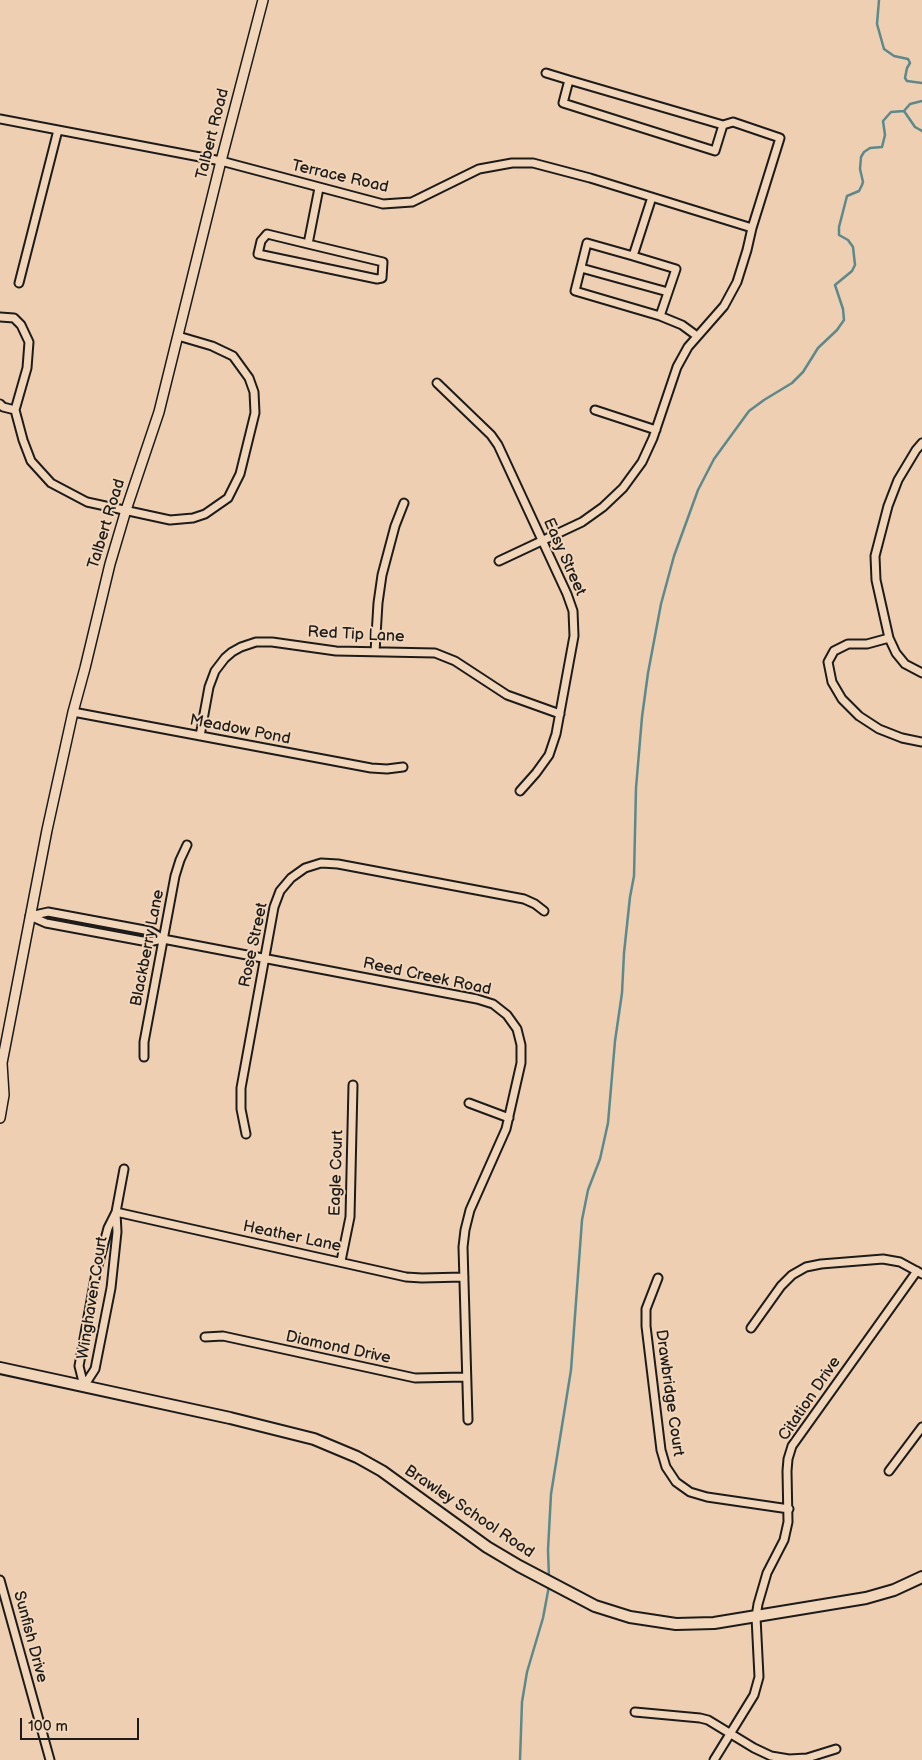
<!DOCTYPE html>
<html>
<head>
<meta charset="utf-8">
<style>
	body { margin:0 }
	#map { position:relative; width:922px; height:1760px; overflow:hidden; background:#eecfb1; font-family:"Balsamiq Sans",sans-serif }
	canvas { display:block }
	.scale { position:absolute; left:20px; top:1718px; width:119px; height:22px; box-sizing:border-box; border:2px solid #1c1c1c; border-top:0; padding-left:6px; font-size:15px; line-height:18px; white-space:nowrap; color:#1c1c1c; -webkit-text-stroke:4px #f2d6b9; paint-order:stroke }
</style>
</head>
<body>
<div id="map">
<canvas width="922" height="1760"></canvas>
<div class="scale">100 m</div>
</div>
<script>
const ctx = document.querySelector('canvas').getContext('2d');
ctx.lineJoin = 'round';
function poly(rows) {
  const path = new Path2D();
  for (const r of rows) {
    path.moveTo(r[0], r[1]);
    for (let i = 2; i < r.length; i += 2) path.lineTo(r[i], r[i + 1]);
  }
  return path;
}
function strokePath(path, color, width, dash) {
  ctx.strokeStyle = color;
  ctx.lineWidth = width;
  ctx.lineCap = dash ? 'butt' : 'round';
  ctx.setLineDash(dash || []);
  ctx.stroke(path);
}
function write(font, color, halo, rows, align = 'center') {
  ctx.font = font + ' "Balsamiq Sans",sans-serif';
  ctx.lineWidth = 4;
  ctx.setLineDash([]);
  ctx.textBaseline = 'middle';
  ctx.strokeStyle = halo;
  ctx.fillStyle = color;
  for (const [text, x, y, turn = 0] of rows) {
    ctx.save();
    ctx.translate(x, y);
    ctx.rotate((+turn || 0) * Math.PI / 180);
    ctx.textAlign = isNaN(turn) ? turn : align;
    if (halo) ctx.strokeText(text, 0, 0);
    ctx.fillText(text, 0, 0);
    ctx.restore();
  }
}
const stream = poly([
	[879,0,877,24,884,49,894,56,908,59,910,63,907,68,905,78,907,81,922,83],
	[904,111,915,127,922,131],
	[549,1578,548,1550,551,1494,571,1370,582,1220,588,1190,600,1159,608,1123,615,1041,622,993,624,953,630,897,634,876,636,788,642,717,648,673,661,604,674,556,698,490,714,459,749,411,764,400,792,383,803,372,818,348,837,330,844,320,843,309,835,285,852,271,855,265,853,247,848,240,839,235,839,227,847,196,859,191,862,185,863,182,860,169,861,157,864,152,870,148,882,147,885,135,883,121,891,112,904,111,910,104,922,101],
	[520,1760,522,1702,527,1672,543,1618,549,1586]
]);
const minor = poly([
	[569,80,723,125],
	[0,119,221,161,383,204,412,202,479,169,512,163,533,163,590,178,752,228],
	[652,197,633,256,676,269,660,316,682,325,697,336],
	[308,244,383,262,382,278,377,279,258,254,261,241,267,234,308,244,319,188],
	[633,256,587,243,575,291,660,316],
	[581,268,668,292],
	[19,283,58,130],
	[0,317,14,318,21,325,29,342,27,368,15,410,23,440,31,461,51,483,87,502,170,520,193,518,205,514,228,498,240,474,255,413,254,392,249,378,233,356,212,346,178,336],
	[437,383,491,435,498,445,567,594,573,611,574,636,556,734,549,755,536,773,520,791],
	[0,404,3,407,15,410],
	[595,410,656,430],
	[922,443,916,450,898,480,888,506,875,556,876,580,889,638,896,653,905,664,922,673],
	[499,561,582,522,603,507,623,488,642,462,653,438,677,367,688,347,724,306,737,282,747,250,752,228,780,138,733,122,723,125,715,151,563,103,569,80,546,73],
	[889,638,867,644,848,644,834,651,828,662,832,682,842,699,859,716,879,729,902,738,922,742],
	[375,652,378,603,382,575,395,526,404,503],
	[73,712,371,768,387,769,403,767],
	[200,736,209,687,215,671,225,658,232,652,241,647,256,642,272,642,336,651,435,653,455,661,507,695,560,714],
	[30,916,46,923,148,942,163,939,477,999,493,1004,507,1015,517,1029,521,1045,521,1063,506,1129,470,1210,465,1230,463,1247,468,1420],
	[30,916,48,912,150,931,163,939],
	[144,1057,144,1042,175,876,180,860,187,845],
	[469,1103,509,1118],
	[246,1134,241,1109,241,1088,274,907,280,891,291,878,305,868,321,863,338,864,524,899,535,904,544,911],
	[116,1212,406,1277,422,1278,464,1277],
	[341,1261,350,1217,353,1085],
	[658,1278,646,1309,646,1326,661,1450,666,1467,676,1482,690,1492,707,1497,789,1509],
	[751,1328,781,1286,792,1275,806,1267,821,1264,883,1259,900,1262,922,1274],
	[205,1337,223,1336,415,1378,466,1377],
	[84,1386,79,1366,96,1273,108,1228,116,1212,124,1169],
	[84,1386,95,1369,111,1288,117,1232,116,1213],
	[889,1471,922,1427],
	[0,1580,50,1760],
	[635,1712,700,1718,708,1720,754,1748,771,1756,789,1759,807,1758,836,1749],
	[714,1760,754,1695,759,1677,756,1617,758,1604,767,1573,784,1540,788,1522,787,1471,788,1459,792,1446,917,1271]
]);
const tertiary = poly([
	[0,1118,4,1095,2,1063,47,830,73,712,85,668,110,564,126,510,159,412,221,161,263,0]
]);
const secondary = poly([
	[0,1368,230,1418,314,1439,357,1457,382,1471,487,1547,519,1566,595,1606,630,1617,676,1624,714,1623,866,1598,894,1590,922,1577]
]);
const streetNames = [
	["Talbert Road",213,134,-76],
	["Terrace Road",340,177,13],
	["Talbert Road",107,524,-73],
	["Easy Street",564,557,66],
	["Red Tip Lane",356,635,3],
	["Meadow Pond",240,730,11],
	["Rose Street",254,945,-78],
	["Blackberry Lane",148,948,-79],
	["Reed Creek Road",427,977,12],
	["Eagle Court",337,1173,-88],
	["Heather Lane",292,1237,12],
	["Winghaven Court",93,1298,-81],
	["Diamond Drive",338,1348,12],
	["Drawbridge Court",669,1393,82],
	["Citation Drive",810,1399,-56],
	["Brawley School Road",469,1512,34],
	["Sunfish Drive",30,1637,75]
];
strokePath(stream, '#5a8a8d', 2.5);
strokePath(minor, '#1c1c1c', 11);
strokePath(tertiary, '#1c1c1c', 12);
strokePath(secondary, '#1c1c1c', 14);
strokePath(minor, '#f2d6b9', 7);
strokePath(tertiary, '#f2d6b9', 9);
strokePath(secondary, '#f2d6b9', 10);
write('16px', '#1c1c1c', '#f2d6b9', streetNames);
</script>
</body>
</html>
